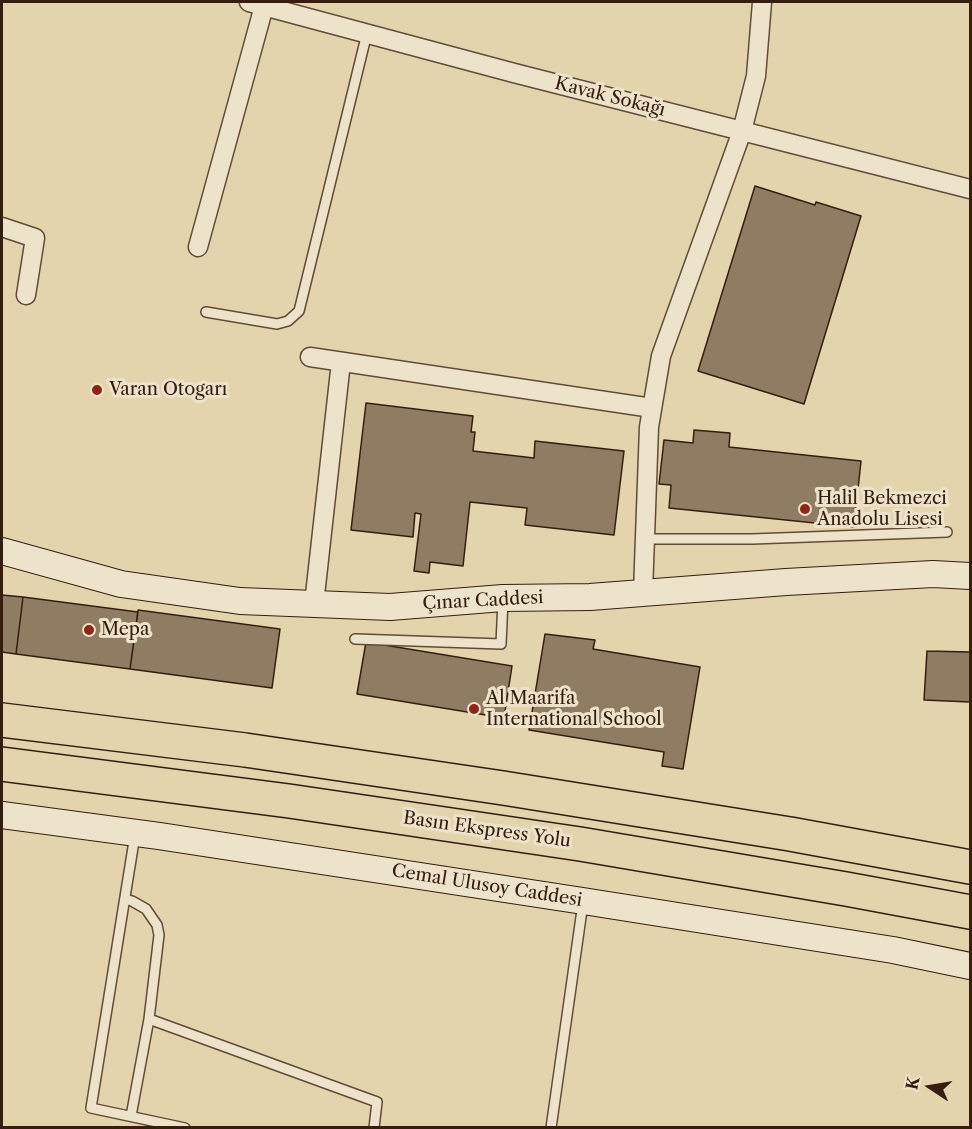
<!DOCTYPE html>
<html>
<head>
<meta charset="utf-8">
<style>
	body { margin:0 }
	#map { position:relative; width:972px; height:1129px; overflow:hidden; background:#e3d4ae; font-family:"Libre Caslon Text",serif }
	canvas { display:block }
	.frame { position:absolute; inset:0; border:3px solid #371d10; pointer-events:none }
	.north { position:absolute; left:900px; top:1057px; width:60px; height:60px; -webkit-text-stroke:4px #ede3ca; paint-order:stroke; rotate:282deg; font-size:16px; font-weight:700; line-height:24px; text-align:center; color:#371d10 }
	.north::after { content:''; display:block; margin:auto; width:21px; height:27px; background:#371d10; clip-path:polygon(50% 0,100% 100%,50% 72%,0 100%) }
</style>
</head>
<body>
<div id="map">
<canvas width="972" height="1129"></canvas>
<div class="frame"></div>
<div class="north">K</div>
</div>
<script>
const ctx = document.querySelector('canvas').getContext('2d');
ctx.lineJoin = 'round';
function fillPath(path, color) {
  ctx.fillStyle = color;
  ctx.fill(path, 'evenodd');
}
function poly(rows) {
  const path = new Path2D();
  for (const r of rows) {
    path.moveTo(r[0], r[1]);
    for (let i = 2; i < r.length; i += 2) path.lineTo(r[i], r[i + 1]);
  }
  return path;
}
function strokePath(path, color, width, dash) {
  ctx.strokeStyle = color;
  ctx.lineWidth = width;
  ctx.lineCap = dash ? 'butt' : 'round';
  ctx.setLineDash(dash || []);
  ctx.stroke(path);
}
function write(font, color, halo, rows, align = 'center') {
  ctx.font = font + ' "Libre Caslon Text",serif';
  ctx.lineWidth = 6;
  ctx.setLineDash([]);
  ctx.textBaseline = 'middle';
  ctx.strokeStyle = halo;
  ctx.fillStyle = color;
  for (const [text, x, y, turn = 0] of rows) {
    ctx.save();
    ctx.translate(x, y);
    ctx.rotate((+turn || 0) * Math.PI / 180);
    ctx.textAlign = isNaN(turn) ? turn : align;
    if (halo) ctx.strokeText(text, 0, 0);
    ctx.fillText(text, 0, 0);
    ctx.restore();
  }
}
const building = poly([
	[755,186,815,205,816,202,861,216,804,404,698,371,755,186],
	[366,403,473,416,471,432,475,432,473,451,534,458,535,441,624,451,614,535,525,525,527,508,470,502,463,566,430,562,429,573,414,571,421,514,415,513,413,537,351,530,366,403],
	[694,430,730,433,729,447,861,461,854,527,669,508,671,485,659,484,664,440,693,443,694,430],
	[2,595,23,597,16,654,2,652,2,595],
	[23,597,138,612,130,669,16,654,23,597],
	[138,610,280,629,272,688,130,669,138,610],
	[545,634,595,640,593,649,700,667,683,769,662,766,664,752,529,730,545,634],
	[366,642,512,666,504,718,357,694,366,642],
	[927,651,970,652,970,702,924,700,927,651]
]);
const service = poly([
	[206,312,277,324,288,321,299,311,367,33],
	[645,539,752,539,947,532],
	[355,639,501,644,503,600],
	[135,835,91,1108,185,1128],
	[125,899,132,901,146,909,157,925,159,935,149,1019,131,1116],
	[149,1019,377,1102,374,1128],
	[551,1128,583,903]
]);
const minor = poly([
	[249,2,514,73,970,189],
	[2,227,35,238,26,295],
	[198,247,264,6],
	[310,357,652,408],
	[643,592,649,427,661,356,742,131,756,76,762,2],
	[314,604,341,362]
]);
const secondary = poly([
	[2,551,121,584,240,601,390,607,503,598,590,597,786,582,933,574,970,576],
	[2,815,159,836,583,901,893,950,970,966]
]);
const motorway = poly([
	[2,720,245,750,503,788,790,834,970,867],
	[2,764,289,801,580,844,846,889,970,912]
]);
const markers = [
	[97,390,6,"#8f2418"],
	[805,509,6,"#8f2418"],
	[89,630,6,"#8f2418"],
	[474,709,6,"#8f2418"]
];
const streetNames = [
	["Kavak Sokağı",610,97,14],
	["Çınar Caddesi",483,601,-3],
	["Basın Ekspress Yolu",487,830,8],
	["Cemal Ulusoy Caddesi",487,886,9]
];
const poiNames = [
	["Varan Otogarı",109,390],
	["Halil Bekmezci",817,499],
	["Anadolu Lisesi",817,520],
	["Mepa",101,630],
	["Al Maarifa",486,699],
	["International School",486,720]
];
fillPath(building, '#907c62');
strokePath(building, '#371d10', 1.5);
strokePath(service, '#624b38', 12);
strokePath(minor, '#624b38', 21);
strokePath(secondary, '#371d10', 28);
strokePath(motorway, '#371d10', 36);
strokePath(service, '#ede3ca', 9);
strokePath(minor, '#ede3ca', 18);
strokePath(secondary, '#ede3ca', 26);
strokePath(motorway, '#e3d4ae', 33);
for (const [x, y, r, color] of markers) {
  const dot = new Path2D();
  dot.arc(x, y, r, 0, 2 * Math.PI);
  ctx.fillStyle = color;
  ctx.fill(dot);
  strokePath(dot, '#ede3ca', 2);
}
write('18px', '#371d10', '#ede3ca', streetNames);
write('18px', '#371d10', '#ede3ca', poiNames, 'left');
</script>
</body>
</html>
